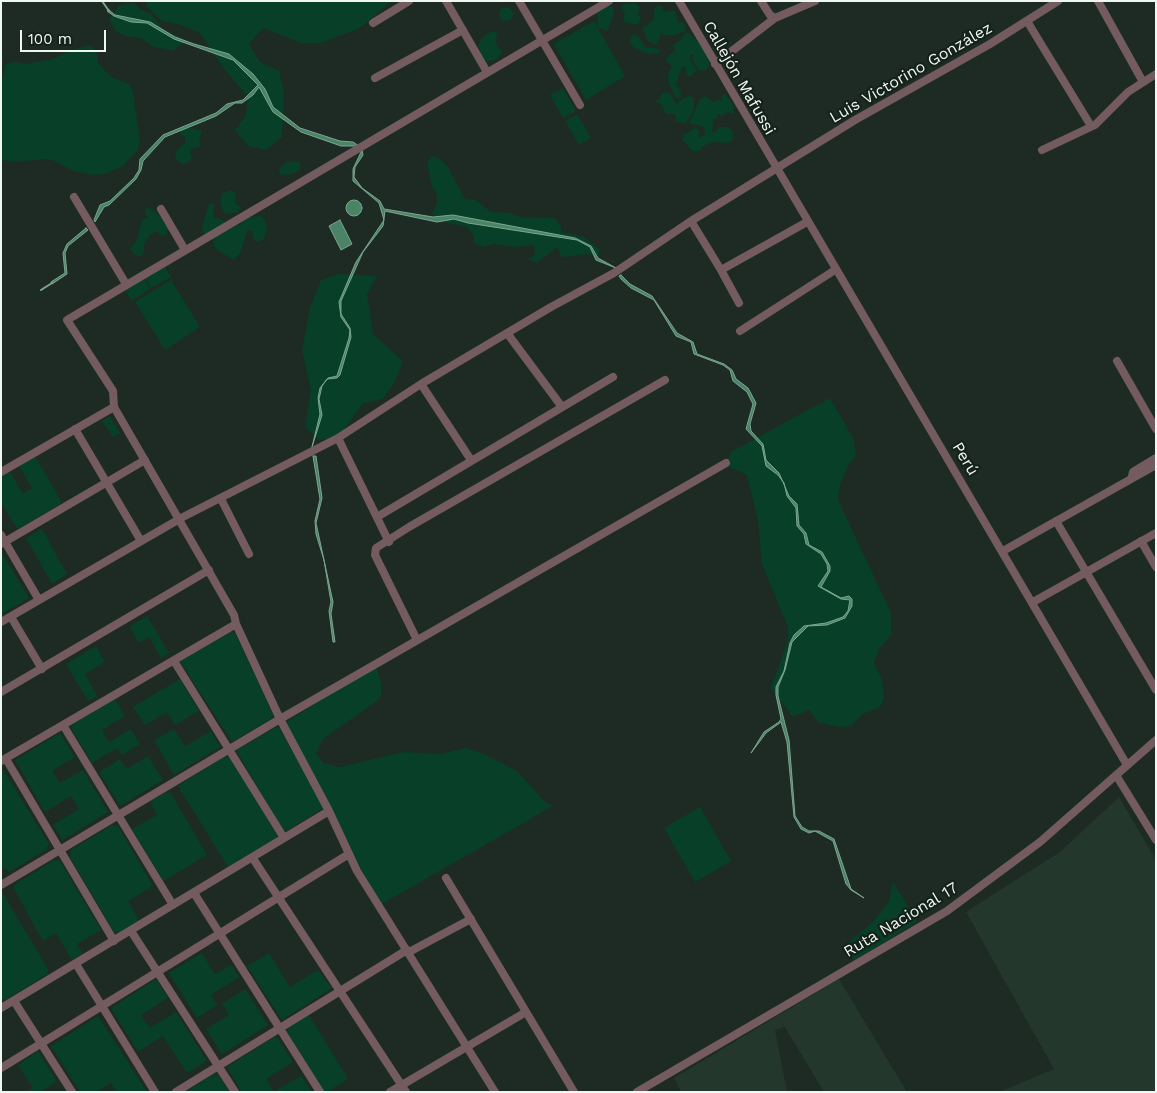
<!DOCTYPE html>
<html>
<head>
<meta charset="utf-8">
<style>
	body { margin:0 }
	#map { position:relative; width:1157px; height:1093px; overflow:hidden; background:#1e2b24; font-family:"Work Sans",sans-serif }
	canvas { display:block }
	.frame { position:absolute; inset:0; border:2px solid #eff7f2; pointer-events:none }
	.scale { position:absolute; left:20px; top:30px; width:86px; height:22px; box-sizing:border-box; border:2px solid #eff7f2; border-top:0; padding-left:6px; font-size:15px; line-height:18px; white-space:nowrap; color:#eff7f2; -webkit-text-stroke:4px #15211b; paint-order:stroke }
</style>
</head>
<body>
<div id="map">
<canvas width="1157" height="1093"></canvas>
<div class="frame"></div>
<div class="scale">100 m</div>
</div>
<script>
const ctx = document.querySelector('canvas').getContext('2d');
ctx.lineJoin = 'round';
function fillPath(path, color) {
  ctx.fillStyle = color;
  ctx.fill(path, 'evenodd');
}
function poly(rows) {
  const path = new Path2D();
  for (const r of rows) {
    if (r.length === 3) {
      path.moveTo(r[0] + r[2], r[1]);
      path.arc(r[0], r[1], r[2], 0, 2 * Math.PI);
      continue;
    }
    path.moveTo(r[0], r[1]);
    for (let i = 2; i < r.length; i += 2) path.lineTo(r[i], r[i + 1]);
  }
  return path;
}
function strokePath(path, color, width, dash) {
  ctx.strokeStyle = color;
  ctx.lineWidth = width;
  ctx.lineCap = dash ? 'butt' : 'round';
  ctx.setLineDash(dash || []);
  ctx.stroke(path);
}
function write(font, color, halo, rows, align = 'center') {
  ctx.font = font + ' "Work Sans",sans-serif';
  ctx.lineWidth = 4.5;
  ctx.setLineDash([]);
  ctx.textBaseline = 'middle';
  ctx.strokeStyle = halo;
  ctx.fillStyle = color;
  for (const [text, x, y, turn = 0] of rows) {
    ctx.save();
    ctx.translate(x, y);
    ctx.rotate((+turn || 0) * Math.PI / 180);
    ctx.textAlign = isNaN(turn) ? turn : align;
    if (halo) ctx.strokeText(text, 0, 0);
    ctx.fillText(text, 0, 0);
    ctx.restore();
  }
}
const built = poly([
	[1119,797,1156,860,1156,1092,999,1092,1054,1069,966,912,1060,852],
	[839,979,907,1092,824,1092,780,1019,784,1027,775,1030,787,1092,681,1092,674,1078]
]);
const green = poly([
	[148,1,392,1,360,28,321,43,301,43,263,28,249,44,260,62,279,71,284,93,282,137,266,150,248,146,235,130,246,115,248,97,222,66,200,33,181,25,162,21,146,6],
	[129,3,134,3,141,10,151,14,163,30,182,38,183,43,174,50,169,50,154,47,141,38,126,36,116,31,110,22,110,18,119,6],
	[628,3,637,4,640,9,638,14,641,18,638,25,623,22,625,13,621,9,623,5],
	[609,5,613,7,614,11,608,31,598,28,625,76,586,100,554,44,594,21,598,27,597,13,600,8],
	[657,6,662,6,663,11,667,12,672,10,676,13,678,22,684,23,686,28,684,32,674,35,664,35,661,32,657,45,648,41,642,27,647,26,654,19,654,10],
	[506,14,7],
	[493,31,497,33,496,43,502,52,496,60,486,61,482,59,478,45,484,36],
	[688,32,702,46,709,59,709,66,704,71,699,70,692,59,694,55,690,55,690,60,697,70,690,77,686,75,686,67,682,67,676,85,681,91,680,99,675,97,668,81,668,75,672,66,667,62,667,57,675,51,673,45,681,40,684,34],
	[633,34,638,36,646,47,659,49,659,53,647,54,633,47,629,41],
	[91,45,97,54,98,63,111,77,130,84,133,93,140,141,137,151,123,166,105,174,93,175,73,171,55,161,46,159,16,162,1,160,1,84,6,64,15,62,26,64,53,59,71,50],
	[563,88,576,111,563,118,550,95],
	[665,92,670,94,677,104,683,98,690,96,694,98,694,110,686,123,676,122,675,114,666,114,661,104,654,101,660,99,661,94],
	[725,94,733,104,733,114,727,112,722,116,718,114,718,118,714,119,712,131,715,133,719,127,728,127,733,132,732,140,728,143,712,142,702,147,700,151,692,151,682,139,684,135,695,128,699,130,699,138,705,135,704,127,689,123,700,99,705,96,714,102,718,100,722,101,721,97],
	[577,114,591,138,579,145,565,121],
	[182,126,202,131,199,141,201,146,191,149,190,154,193,157,188,163,183,164,175,159,177,150,185,143,185,136,181,135,180,131],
	[431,156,440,159,447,166,465,199,475,200,491,212,510,213,519,217,555,218,561,227,561,232,584,237,600,250,599,255,585,254,565,257,561,256,557,247,537,263,527,259,535,256,534,245,514,247,494,244,484,247,475,244,473,235,467,227,438,221,432,213,437,204,437,194,432,186,427,164],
	[288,161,299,162,301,169,293,174,280,175,279,168],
	[229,190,236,193,235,203,241,207,238,212,229,214,223,212,220,202,222,194],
	[214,203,213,218,223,220,230,227,240,225,246,217,261,216,265,219,267,230,264,239,259,242,254,240,252,231,247,230,241,252,234,260,217,250,214,246,213,236,203,233,202,228,209,204],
	[147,206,165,220,169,227,165,235,161,236,158,231,151,234,144,244,144,251,141,256,137,256,130,249,137,240,142,220,148,218,145,213],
	[165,267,171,277,151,288,145,278],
	[339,274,377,276,367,294,373,334,403,361,395,381,383,399,363,403,339,437,319,440,305,427,311,390,302,351,310,308,321,280],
	[144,278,150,289,132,301,125,290],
	[171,280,200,327,165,350,135,302],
	[830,398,853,438,856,455,847,468,840,484,838,500,891,613,891,635,879,649,874,663,882,679,884,699,880,707,863,714,851,726,841,727,819,723,809,710,793,717,771,688,788,640,788,627,762,564,758,521,747,475,725,465,731,452],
	[110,416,120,433,113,437,102,421],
	[35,456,62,503,17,529,1,502,1,475,9,470,23,494,32,488,19,466],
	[42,529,67,574,52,584,26,538],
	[1,552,29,598,3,613,1,609],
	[147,616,169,653,161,658,149,637,139,643,129,627],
	[231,632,235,633,273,715,272,718,232,742,181,663,182,660],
	[96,646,105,662,85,674,97,696,88,701,66,664],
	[376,666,381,682,381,695,377,701,323,739,316,753,323,763,340,767,404,752,441,754,466,748,486,755,517,771,545,802,553,806,380,905,286,724,288,721],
	[180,679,199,711,175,725,167,712,145,725,133,707],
	[115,699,125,716,102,730,109,742,131,729,140,744,122,755,117,748,92,763,70,726],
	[277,727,279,728,323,806,321,810,286,831,282,829,237,752,238,749],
	[174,729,185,746,211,731,220,747,174,775,154,740],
	[60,733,75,757,52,771,60,783,83,770,108,812,63,840,53,825,79,809,71,796,45,812,15,760],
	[148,756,163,780,120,806,99,772,120,759,127,769],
	[226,756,229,757,277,835,276,838,228,867,178,786],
	[1,771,4,771,49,844,47,849,9,872,1,867],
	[166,792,171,793,207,855,163,881,132,829,157,815,150,802],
	[700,807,731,861,695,882,664,828],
	[112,825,118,826,153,886,128,901,139,921,118,933,114,932,70,857,71,850],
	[54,860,60,861,101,930,77,944,83,954,72,960,56,933,43,941,14,889,14,885],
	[893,882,917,922,855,960,851,958,844,946,873,922,889,901],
	[1,894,4,895,48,969,48,974,5,1000,1,999],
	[202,953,215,974,231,965,239,977,211,995,217,1005,197,1018,169,973],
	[269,953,290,987,318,970,332,988,282,1020,247,966],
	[156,979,168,998,141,1015,150,1028,176,1012,207,1061,187,1073,163,1036,138,1052,111,1008],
	[245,989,268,1025,222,1054,206,1029,229,1015,222,1004],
	[309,1015,348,1079,327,1092,324,1092,287,1032,288,1028],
	[98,1016,147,1092,117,1092,111,1083,97,1092,80,1092,51,1046],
	[276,1036,293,1062,266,1079,274,1092,301,1076,312,1092,242,1092,227,1067],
	[38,1051,57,1081,41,1092,27,1092,33,1088,18,1065],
	[214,1074,219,1076,229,1092,186,1092]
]);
const water = poly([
	[109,10,115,15,150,22,175,37,194,44,229,54,253,74,265,89,273,107,300,128,340,141,353,142,359,146,341,146,301,132,273,112,259,87,253,95,242,103,235,103,216,116,165,137,143,161,141,170,136,179,109,205,104,207,95,222,94,220,100,205,110,201,134,178,139,170,140,159,163,135,216,113,227,104,243,100,258,85,233,60,174,39,147,23,131,22,114,16,107,11,109,10],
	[362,150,363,155,355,167,354,177,362,188,380,201,384,209,433,217,453,215,575,238,591,246,598,258,616,268,596,260,590,247,577,240,468,223,454,219,437,222,385,211,383,226,363,252,341,301,341,314,350,328,351,337,340,375,337,378,327,379,322,386,319,399,322,415,312,447,320,414,318,398,320,388,328,378,337,376,349,338,350,330,341,317,339,302,356,262,384,220,379,203,353,181,353,169,362,150],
	[354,208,8],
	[340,220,352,244,341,250,329,226,340,220],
	[86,228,88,230,68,246,65,253,67,274,52,284,51,282,65,273,63,253,67,244,86,228],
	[621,275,630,284,652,296,677,333,693,342,697,354,724,364,732,370,736,379,748,388,756,403,750,424,751,431,763,444,766,460,779,473,789,496,797,504,799,525,806,533,809,545,822,552,830,566,830,571,821,587,841,598,849,596,852,599,852,606,845,618,827,625,808,626,792,642,785,670,778,687,778,696,789,740,795,816,802,827,809,831,819,831,834,839,851,889,864,898,851,890,846,884,833,841,815,831,809,833,801,829,794,817,787,742,781,722,766,733,751,753,764,732,779,722,781,719,776,695,776,687,784,671,790,643,794,635,804,626,826,623,843,617,848,611,850,600,841,599,818,586,828,571,827,564,821,554,806,544,804,534,797,526,796,508,787,496,784,483,778,475,766,466,762,446,746,429,753,404,747,392,733,381,730,370,723,365,694,354,691,342,676,336,654,300,631,288,621,279,619,276,621,275],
	[313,456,316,456,322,498,316,523,333,602,331,614,335,642,333,642,329,611,331,602,324,560,316,534,315,521,320,499,313,456]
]);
const stream = poly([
	[102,1,109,11],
	[41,290,52,283]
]);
const minor = poly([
	[446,1,487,72],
	[519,1,580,105],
	[679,1,1127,765],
	[761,1,770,15,775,18],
	[1098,1,1143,82],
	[1027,21,1091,126],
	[373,23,409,1],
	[715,64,775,18,815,1],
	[375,78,463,30],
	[1042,150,1095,125,1128,92,1156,74],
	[74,197,126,284],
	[161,209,185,250],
	[691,221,721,270,807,222],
	[721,270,739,303],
	[740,331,835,270],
	[507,333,562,407],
	[1117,361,1156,429],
	[421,384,471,460],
	[75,429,141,541],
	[338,438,389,542],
	[1,472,114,407],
	[1132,476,1133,472,1156,458],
	[221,499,249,554],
	[377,517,613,377],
	[1056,521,1156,690],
	[1,535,39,600],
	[1141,541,1156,567],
	[1,544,145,460],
	[1003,551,1156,465],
	[1033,602,1156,533],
	[11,617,42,669],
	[1,622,183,517,338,438,421,384,551,307,614,273,691,221,855,120,990,44,1058,1],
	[417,640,375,555,376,548,409,527,665,380],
	[174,661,284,838],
	[1,692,209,570],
	[63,725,173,905],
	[6,759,114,941],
	[1,761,236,624],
	[1116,775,1156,840],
	[252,857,406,1092],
	[446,878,574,1092],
	[1,885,280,719,726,463],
	[194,893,320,1092],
	[131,931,235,1092],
	[409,952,471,919],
	[76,964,155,1092],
	[14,1001,72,1092],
	[1,1008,329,811],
	[1,1068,349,854],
	[176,1092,407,950],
	[390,1092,526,1012],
	[495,1092,357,871,329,811,280,719,236,624,234,615,114,407,113,391,67,320,609,1],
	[637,1092,947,911,1040,842,1156,740]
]);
const streetNames = [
	["Luis Victorino González",911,73,-30],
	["Callejón Mafussi",739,78,60],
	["Perú",965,459,59],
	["Ruta Nacional 17",901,920,-31]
];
fillPath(built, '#23372d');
fillPath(green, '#073f29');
fillPath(water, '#4b8367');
strokePath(water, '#7ca691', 1);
strokePath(stream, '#7ca691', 2);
strokePath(minor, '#745b60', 8);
write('16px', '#eff7f2', '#15211b', streetNames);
</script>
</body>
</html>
